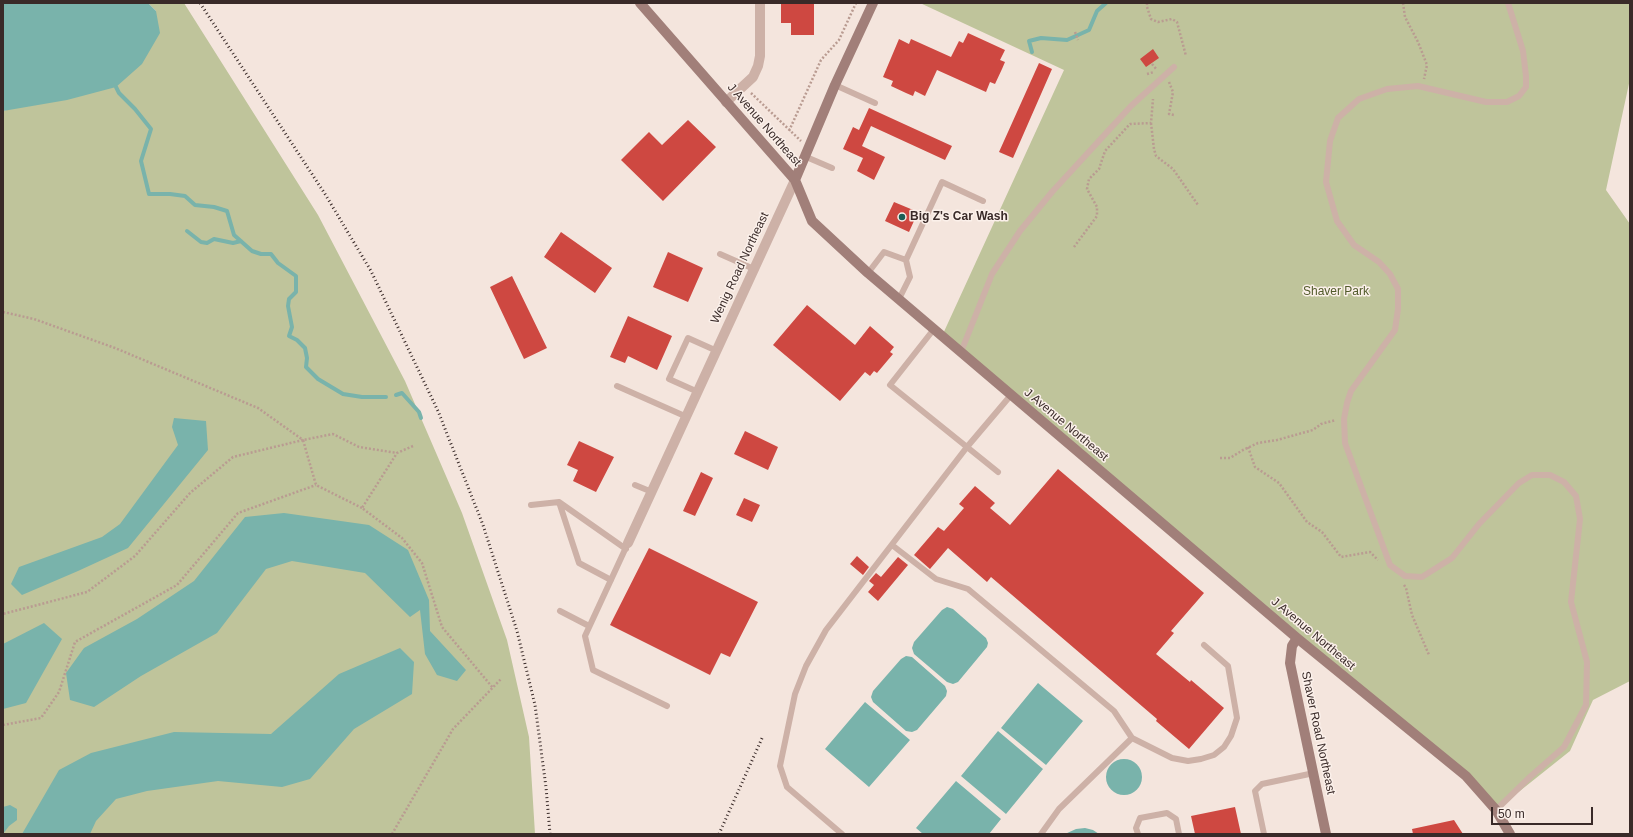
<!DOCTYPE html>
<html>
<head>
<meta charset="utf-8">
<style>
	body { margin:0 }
	#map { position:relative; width:1633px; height:837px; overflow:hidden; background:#f4e5dd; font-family:Arial,sans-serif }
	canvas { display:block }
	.frame { position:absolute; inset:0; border:4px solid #392a28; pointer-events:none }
	.scale { position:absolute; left:1491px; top:807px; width:102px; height:18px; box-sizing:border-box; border:2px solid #392a28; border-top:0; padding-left:5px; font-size:12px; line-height:14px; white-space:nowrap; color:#392a28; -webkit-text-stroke:3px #fbf0ea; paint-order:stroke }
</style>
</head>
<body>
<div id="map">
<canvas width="1633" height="837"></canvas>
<div class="frame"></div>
<div class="scale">50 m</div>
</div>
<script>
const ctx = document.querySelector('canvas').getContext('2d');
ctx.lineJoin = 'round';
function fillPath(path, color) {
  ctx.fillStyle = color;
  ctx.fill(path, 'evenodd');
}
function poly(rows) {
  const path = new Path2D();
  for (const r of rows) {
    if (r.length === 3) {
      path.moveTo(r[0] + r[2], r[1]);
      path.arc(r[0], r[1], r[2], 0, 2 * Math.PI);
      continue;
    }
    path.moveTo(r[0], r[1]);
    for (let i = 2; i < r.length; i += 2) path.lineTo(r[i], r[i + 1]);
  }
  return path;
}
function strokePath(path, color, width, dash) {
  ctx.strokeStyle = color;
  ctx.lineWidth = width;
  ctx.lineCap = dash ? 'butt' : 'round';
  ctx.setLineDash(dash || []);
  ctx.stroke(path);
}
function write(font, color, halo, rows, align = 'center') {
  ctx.font = font + ' Arial,sans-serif';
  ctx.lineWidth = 3;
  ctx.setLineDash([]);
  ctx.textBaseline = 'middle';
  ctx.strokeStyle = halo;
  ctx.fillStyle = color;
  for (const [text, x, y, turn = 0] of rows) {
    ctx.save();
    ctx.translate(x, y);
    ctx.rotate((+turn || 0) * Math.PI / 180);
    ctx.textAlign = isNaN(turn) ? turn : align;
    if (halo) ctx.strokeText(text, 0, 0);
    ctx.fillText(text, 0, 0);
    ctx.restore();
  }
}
const green = poly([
	[148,3,184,3,318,215,405,381,462,513,507,640,529,737,535,834,3,834,3,111,14,108,156,11],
	[920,3,1630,3,1630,79,1606,190,1630,224,1630,681,1593,700,1570,751,1496,810,1466,776,942,336,1064,70]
]);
const water = poly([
	[3,3,148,3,156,11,160,33,142,64,116,87,67,100,3,111],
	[174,418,206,421,208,450,128,548,78,571,22,595,11,584,19,567,102,537,120,524,178,445,172,427],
	[284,513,369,525,408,550,429,600,430,631,466,670,457,681,437,675,425,654,420,610,410,617,365,573,292,561,266,569,217,633,141,676,94,707,70,700,66,673,84,648,137,619,194,581,245,517],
	[947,607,953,609,986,638,988,643,987,647,958,682,953,684,947,682,914,654,912,648,914,642,942,610],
	[44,623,62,639,26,703,3,709,3,644],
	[400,648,414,662,412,694,354,729,310,779,282,787,218,781,147,791,116,799,96,821,90,834,22,834,59,770,91,753,174,732,271,734,339,674],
	[906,656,912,657,945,686,947,691,946,696,917,730,912,732,906,731,873,702,871,697,873,691,901,659],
	[1038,683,1083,721,1046,765,1001,728],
	[865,702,910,740,869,787,825,749],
	[998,731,1043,769,1006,814,961,776],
	[1124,777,18],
	[956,781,1001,819,989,834,923,834,916,828],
	[10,805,17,809,17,820,9,826,3,834,3,807],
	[1085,828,1093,830,1099,834,1065,834,1076,829]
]);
const stream = poly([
	[1032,52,1029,41,1041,38,1067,40,1089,30,1097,11,1106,3],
	[116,87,119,93,135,109,151,129,141,161,149,194,170,194,185,196,195,205,214,207,227,211,234,235,252,251,261,254,271,254,278,263,296,276,296,292,289,299,288,306,292,327,289,336,297,340,305,348,307,358,306,367,318,379,343,394,362,397,386,397],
	[187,231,201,242,207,243,214,239,233,243,241,241],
	[396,395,402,393,419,412,421,418]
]);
const building = poly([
	[781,3,814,3,814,35,791,35,791,23,781,23],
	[968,33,1005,50,1000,60,1005,62,1002,69,995,84,990,82,986,92,937,70,925,96,915,91,913,96,906,93,891,86,893,81,883,77,899,39,909,44,911,39,951,57,959,41,963,43],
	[1153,49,1159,58,1146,67,1140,59],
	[1039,63,1052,69,1013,158,999,152],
	[869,108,952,146,945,160,871,126,862,146,885,157,874,180,857,171,863,158,843,149,853,127,859,130],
	[688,120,716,147,663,201,621,160,649,132,662,145],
	[894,202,918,212,909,232,885,221],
	[561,232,612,268,595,293,544,257],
	[668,252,703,268,688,302,653,287],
	[512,276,547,348,524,359,490,287],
	[807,305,855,345,870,326,894,347,890,352,893,354,877,373,874,371,870,376,865,372,840,401,773,345],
	[628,316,672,336,657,370,628,356,625,363,610,357],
	[745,431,778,447,768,470,734,454],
	[579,441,614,457,596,492,573,481,578,470,567,465],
	[1058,469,1204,593,1171,631,1174,633,1156,654,1190,682,1191,680,1224,708,1189,749,1156,721,1157,719,991,577,987,582,948,548,930,569,914,555,938,527,944,531,964,508,959,504,975,486,995,503,990,508,1010,525],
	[701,472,713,478,695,516,683,511],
	[744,498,760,505,752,522,736,515],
	[649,548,758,602,730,657,721,653,710,675,610,625],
	[857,556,869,567,863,575,850,564],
	[898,557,908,565,878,601,868,592,874,585,869,581,876,573,881,577],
	[1235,807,1241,834,1195,834,1191,816],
	[1454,820,1463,834,1413,834,1412,829]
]);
const path = poly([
	[1147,3,1147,7,1151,19,1158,22,1172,19,1177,22,1186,56],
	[1403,3,1405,17,1418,42,1427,65,1424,79],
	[1075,32,1078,40],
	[1152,64,1157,70],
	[1147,74,1154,72],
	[1169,82,1173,92,1169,114,1174,115],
	[751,93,801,141],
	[1151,123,1154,149,1156,156,1173,169,1198,205],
	[789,131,821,60,839,40,856,3],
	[1074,247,1097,216,1097,207,1087,189,1089,179,1099,169,1105,151,1130,124,1151,123,1153,99],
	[3,312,34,319,115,348,258,408,303,440,233,457,190,493,135,556,87,592,3,614],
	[413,446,397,453,362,508,402,538,422,563,442,627,493,688],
	[1248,447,1255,467,1279,483,1307,522,1322,532,1341,557,1370,552,1378,560],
	[1220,458,1230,458,1243,450,1258,443,1277,440,1313,430,1321,424,1336,420],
	[362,508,316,485,303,440,333,434,359,447,397,453],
	[1404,585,1406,588,1412,615,1429,655],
	[3,725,41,718,59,692,75,642,177,585,238,513,316,485],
	[392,834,453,729,501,679]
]);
const lane = poly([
	[835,85,875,103],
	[804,156,832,168],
	[720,254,754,269],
	[868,273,884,252,906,260],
	[899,299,910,277,906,260,942,182,983,201],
	[934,329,890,385,998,472],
	[961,352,992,274,1020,231,1052,192,1131,106,1174,67],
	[617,386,687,417],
	[698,392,669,379,688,338,717,351],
	[635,485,652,492],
	[559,502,579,563,611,580],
	[531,505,559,502,626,549],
	[628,543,585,636,593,670,667,706],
	[892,545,936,579,968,589,1114,711,1132,738],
	[560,611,589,626],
	[1496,810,1531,776,1564,747,1586,705,1587,662,1571,602,1580,519,1576,496,1564,482,1550,475,1532,475,1519,483,1479,524,1452,558,1422,577,1405,576,1390,565,1345,443,1344,419,1347,403,1351,391,1395,330,1398,309,1398,289,1390,274,1379,262,1354,245,1337,221,1326,182,1330,141,1338,118,1359,99,1387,89,1418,86,1486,102,1507,102,1519,96,1526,87,1526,76,1523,51,1508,3],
	[842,834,787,787,780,766,795,694,806,666,826,630,967,447,1011,395],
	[1041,834,1059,809,1132,738,1172,758,1188,761,1201,759,1214,755,1224,747,1231,736,1237,718,1228,666,1204,645],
	[1138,834,1136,828,1140,818,1167,813,1176,819,1179,834],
	[1264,834,1255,791,1262,784,1314,773]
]);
const street = poly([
	[726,102,753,77,758,66,760,56,760,3],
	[628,543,795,180]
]);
const secondary = poly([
	[640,3,795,180,812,221,868,273,1297,638,1466,776,1496,810,1510,834],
	[795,180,835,85,873,3],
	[1297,638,1292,646,1290,663,1326,834]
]);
const rail = poly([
	[200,3,325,194,371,271,438,411,483,525,517,631,535,705,546,787,550,834],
	[719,834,763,736]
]);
const markers = [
	[902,217,4,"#1b5e56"]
];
const streetNames = [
	["J Avenue Northeast",764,125,49],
	["Wenig Road Northeast",740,268,-65],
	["J Avenue Northeast",1066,425,40],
	["J Avenue Northeast",1313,634,40],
	["Shaver Road Northeast",1318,733,78]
];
const poiNames = [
	["Big Z's Car Wash",910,217]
];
const parkNames = [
	["Shaver Park",1336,292]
];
fillPath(green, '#bfc49b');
fillPath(water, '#79b3ab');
strokePath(stream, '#79b3ab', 4);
fillPath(building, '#ce4841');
strokePath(path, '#b99b91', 2.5, [2, 2]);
strokePath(lane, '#cdb1a7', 6);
strokePath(street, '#cdb1a7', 10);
strokePath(secondary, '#a17f79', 10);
strokePath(rail, '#392a28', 3, [1, 3]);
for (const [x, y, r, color] of markers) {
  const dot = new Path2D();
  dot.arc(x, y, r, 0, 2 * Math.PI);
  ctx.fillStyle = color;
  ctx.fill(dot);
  strokePath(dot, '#fbf0ea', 1.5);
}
write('12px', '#392a28', '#fbf0ea', streetNames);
write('bold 12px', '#392a28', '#fbf0ea', poiNames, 'left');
write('12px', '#515a2a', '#fbf0ea', parkNames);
</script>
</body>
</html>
